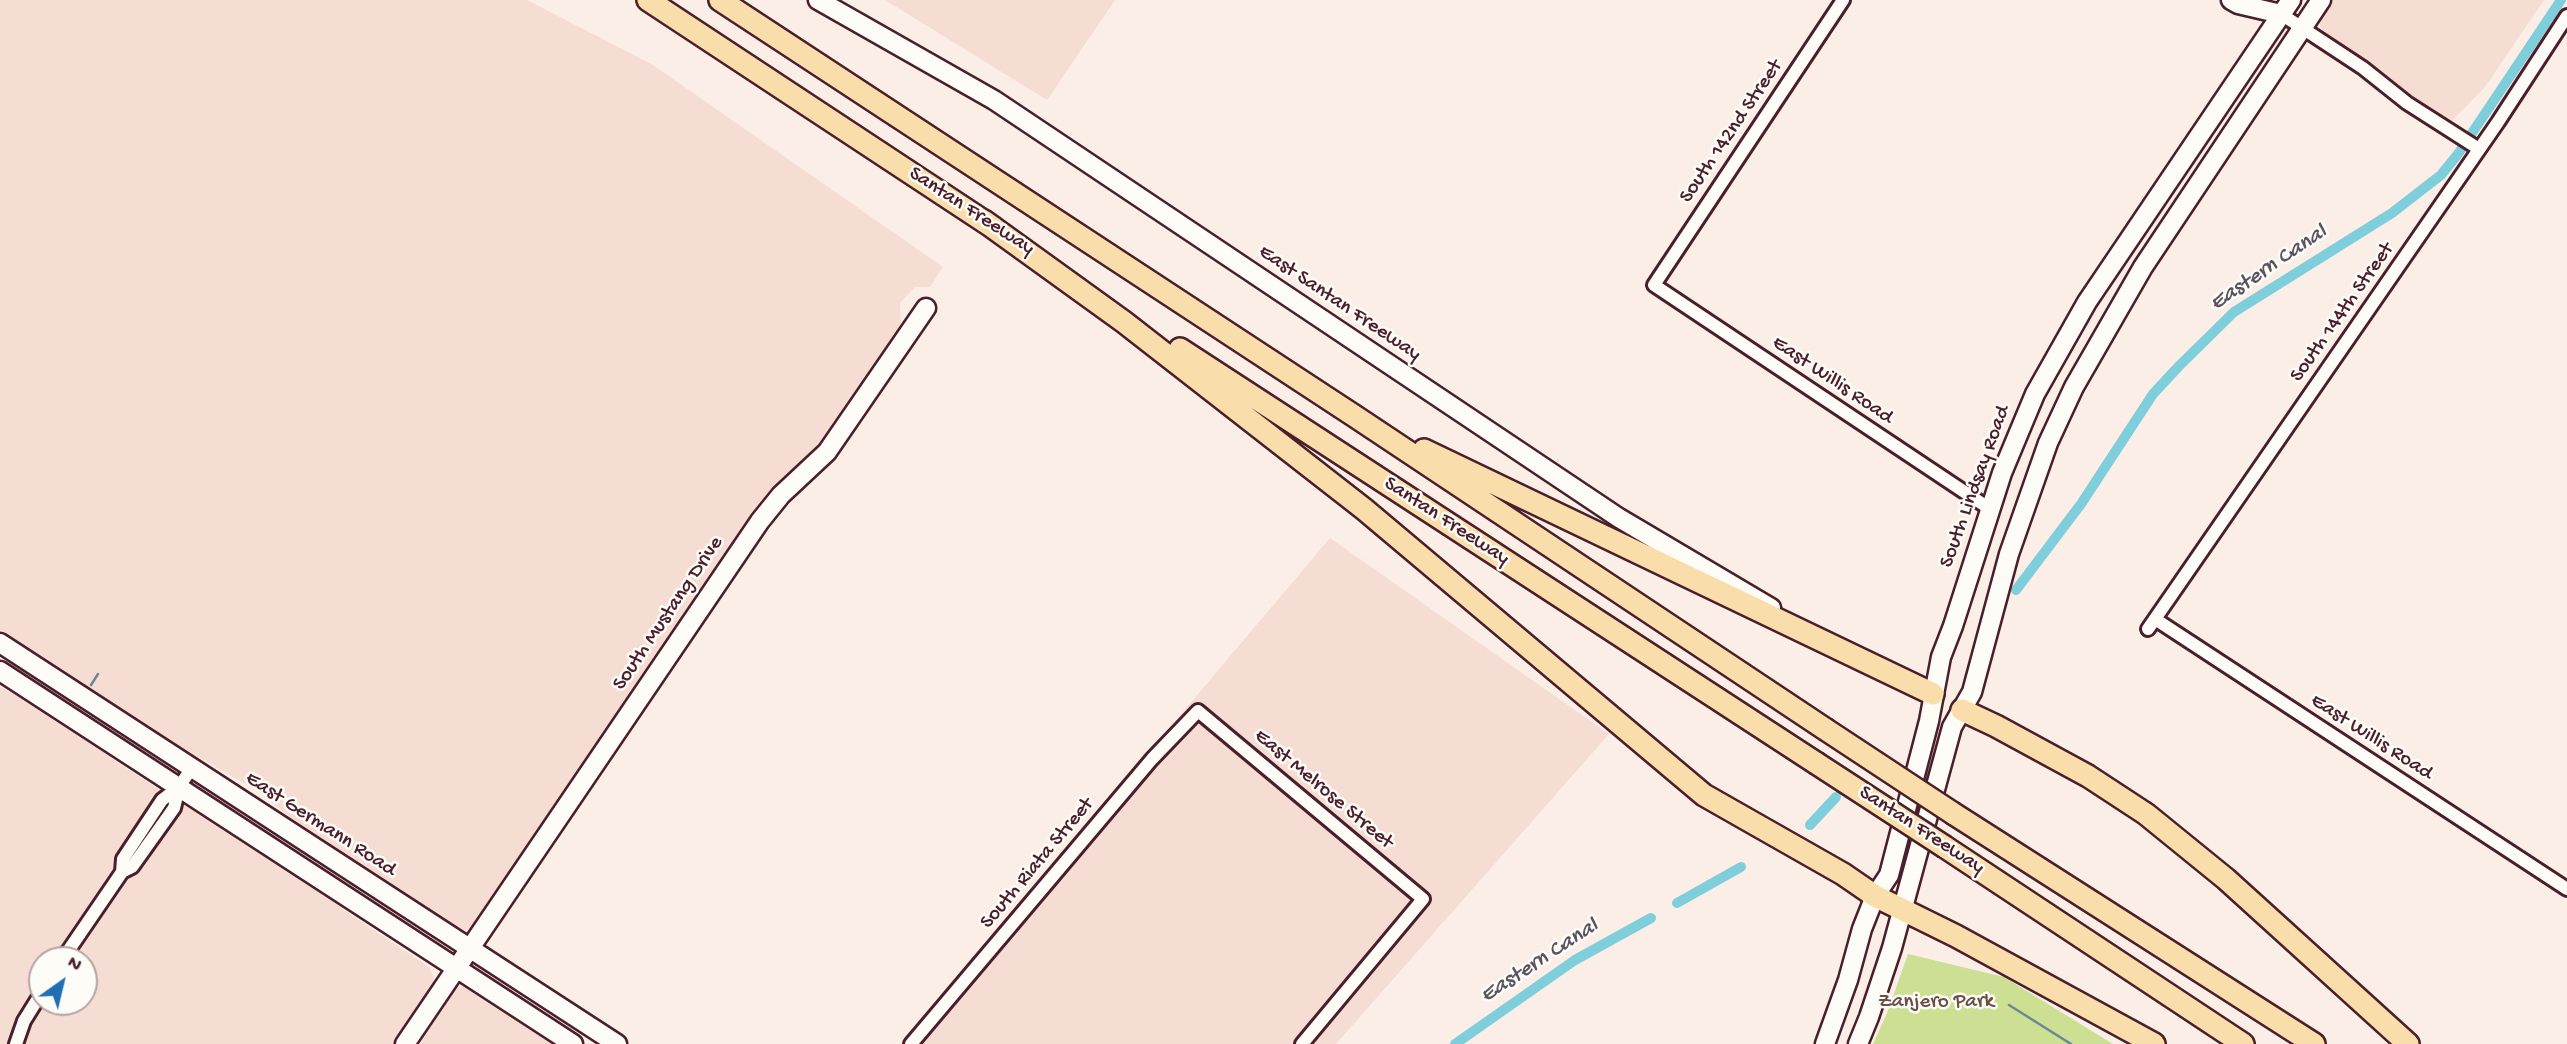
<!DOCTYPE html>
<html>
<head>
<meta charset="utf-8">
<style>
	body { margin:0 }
	#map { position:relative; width:2567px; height:1044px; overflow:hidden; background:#faeee7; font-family:"Gochi Hand",sans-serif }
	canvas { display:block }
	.north { position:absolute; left:28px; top:946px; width:70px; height:70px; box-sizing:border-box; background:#fdfcf7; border:2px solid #b5a4a5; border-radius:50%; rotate:34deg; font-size:19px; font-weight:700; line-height:28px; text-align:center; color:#4a1f2b }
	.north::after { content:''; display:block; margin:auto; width:24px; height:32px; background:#1f6fb2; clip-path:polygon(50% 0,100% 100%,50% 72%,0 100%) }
</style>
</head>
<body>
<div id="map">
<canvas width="2567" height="1044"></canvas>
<div class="north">N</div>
</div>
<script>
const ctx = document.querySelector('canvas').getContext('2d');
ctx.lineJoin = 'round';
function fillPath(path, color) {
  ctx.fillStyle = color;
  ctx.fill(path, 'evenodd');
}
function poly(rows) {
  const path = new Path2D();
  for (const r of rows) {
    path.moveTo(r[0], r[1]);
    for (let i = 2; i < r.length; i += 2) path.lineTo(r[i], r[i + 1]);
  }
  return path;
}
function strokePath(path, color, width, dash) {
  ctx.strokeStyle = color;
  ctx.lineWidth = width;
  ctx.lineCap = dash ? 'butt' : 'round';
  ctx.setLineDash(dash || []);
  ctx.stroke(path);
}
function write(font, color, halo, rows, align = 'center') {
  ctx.font = font + ' "Gochi Hand",sans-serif';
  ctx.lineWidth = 5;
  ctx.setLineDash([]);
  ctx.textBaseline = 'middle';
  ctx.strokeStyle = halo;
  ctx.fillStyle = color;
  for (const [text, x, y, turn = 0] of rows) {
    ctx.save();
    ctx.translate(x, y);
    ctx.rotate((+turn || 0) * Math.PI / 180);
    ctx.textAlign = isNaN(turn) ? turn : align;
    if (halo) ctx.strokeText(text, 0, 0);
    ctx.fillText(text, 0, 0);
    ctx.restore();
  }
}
const built = poly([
	[0,0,527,0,653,65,943,267,930,287,915,287,900,303,901,327,898,332,827,437,817,451,758,507,470,928,465,930,449,923,294,821,261,793,179,746,0,630],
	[885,0,1115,0,1047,100],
	[2334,0,2544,0,2485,87,2450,123,2407,95,2375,68,2326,36,2320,26,2320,21],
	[1330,538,1609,734,1336,1044,902,1044],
	[0,687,46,710,117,762,154,786,193,807,317,888,344,910,429,967,434,978,433,985,394,1044,0,1044],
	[42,960,84,960,84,1002,42,1002],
	[462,986,472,988,558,1044,418,1044,453,990]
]);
const green = poly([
	[1908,954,2004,977,2113,1044,1873,1044,1887,1013]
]);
const stream = poly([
	[91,685,98,674],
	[252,783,257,776],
	[2009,1005,2071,1044]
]);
const canal = poly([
	[2016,590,2081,504,2153,394,2179,366,2234,312,2392,213,2441,175,2458,154,2561,0],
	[1810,825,1836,797],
	[1677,903,1741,867],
	[1455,1044,1575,960,1651,918]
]);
const street = poly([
	[1843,0,1654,285,1990,509],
	[2281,14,2363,68,2407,103,2479,149],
	[2155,619,2567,889],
	[2148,629,2498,122,2567,16],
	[122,872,132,867,174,808,179,787],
	[62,960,122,872,123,859,162,800,179,787,191,769],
	[16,1044,24,1021,42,992],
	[911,1044,1152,759,1198,711,1423,899,1302,1044]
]);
const secondary = poly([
	[818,0,994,100,1619,518,1771,608],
	[2231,0,2238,4,2281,14],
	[0,643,617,1044],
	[0,671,573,1044],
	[405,1044,760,521,781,495,827,452,926,308],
	[1825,1044,1848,980,1862,929,1875,896,1889,875,1929,721,1941,657,1953,626,2002,473,2035,394,2087,302,2291,0],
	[1858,1044,1869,1017,1892,948,1952,727,1972,692,2009,554,2048,443,2074,387,2143,267,2321,0]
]);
const highway = poly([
	[648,0,994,228],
	[720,0,1356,417,1825,729],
	[984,221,1124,322,1364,509,1704,795,1843,874,1875,896,1956,936,2154,1044],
	[1180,349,1816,763],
	[1424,450,1933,694],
	[1962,710,1996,726,2088,776,2146,814,2226,879,2408,1044],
	[1954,814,2314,1044],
	[1945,847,2243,1044]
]);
const highwayBridge = poly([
	[1825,729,1954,814],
	[1816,763,1945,847]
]);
const streetNames = [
	["South 142nd Street",1732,132,-56],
	["Santan Freeway",971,212,33],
	["East Santan Freeway",1339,304,34],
	["South 144th Street",2343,313,-55],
	["East Willis Road",1832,381,34],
	["South Lindsay Road",1976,487,-70],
	["Santan Freeway",1446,522,33],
	["South Mustang Drive",669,614,-56],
	["East Willis Road",2371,738,33],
	["East Melrose Street",1323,790,40],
	["East Germann Road",320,825,33],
	["Santan Freeway",1921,831,33],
	["South Riata Street",1038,864,-50]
];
const parkNames = [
	["Zanjero Park",1936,1003]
];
const waterNames = [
	["Eastern Canal",2269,269,-34],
	["Eastern Canal",1540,962,-33]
];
fillPath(built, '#f6ddd4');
fillPath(green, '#ccdf93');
strokePath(stream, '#6a8895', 2.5);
strokePath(canal, '#7fcedc', 10);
strokePath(street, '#4a1f2b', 18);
strokePath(secondary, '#4a1f2b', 23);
strokePath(highway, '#4a1f2b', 26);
strokePath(street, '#fdfcf7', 12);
strokePath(secondary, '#fdfcf7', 18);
strokePath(highway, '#f9deab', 21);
strokePath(highwayBridge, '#4a1f2b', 26, []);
strokePath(highwayBridge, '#f9deab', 21);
write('21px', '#4a1f2b', '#fdfcf7', streetNames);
write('21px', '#6a4f45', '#fdfcf7', parkNames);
write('italic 23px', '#5a5460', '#fdfcf7', waterNames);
</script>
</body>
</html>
